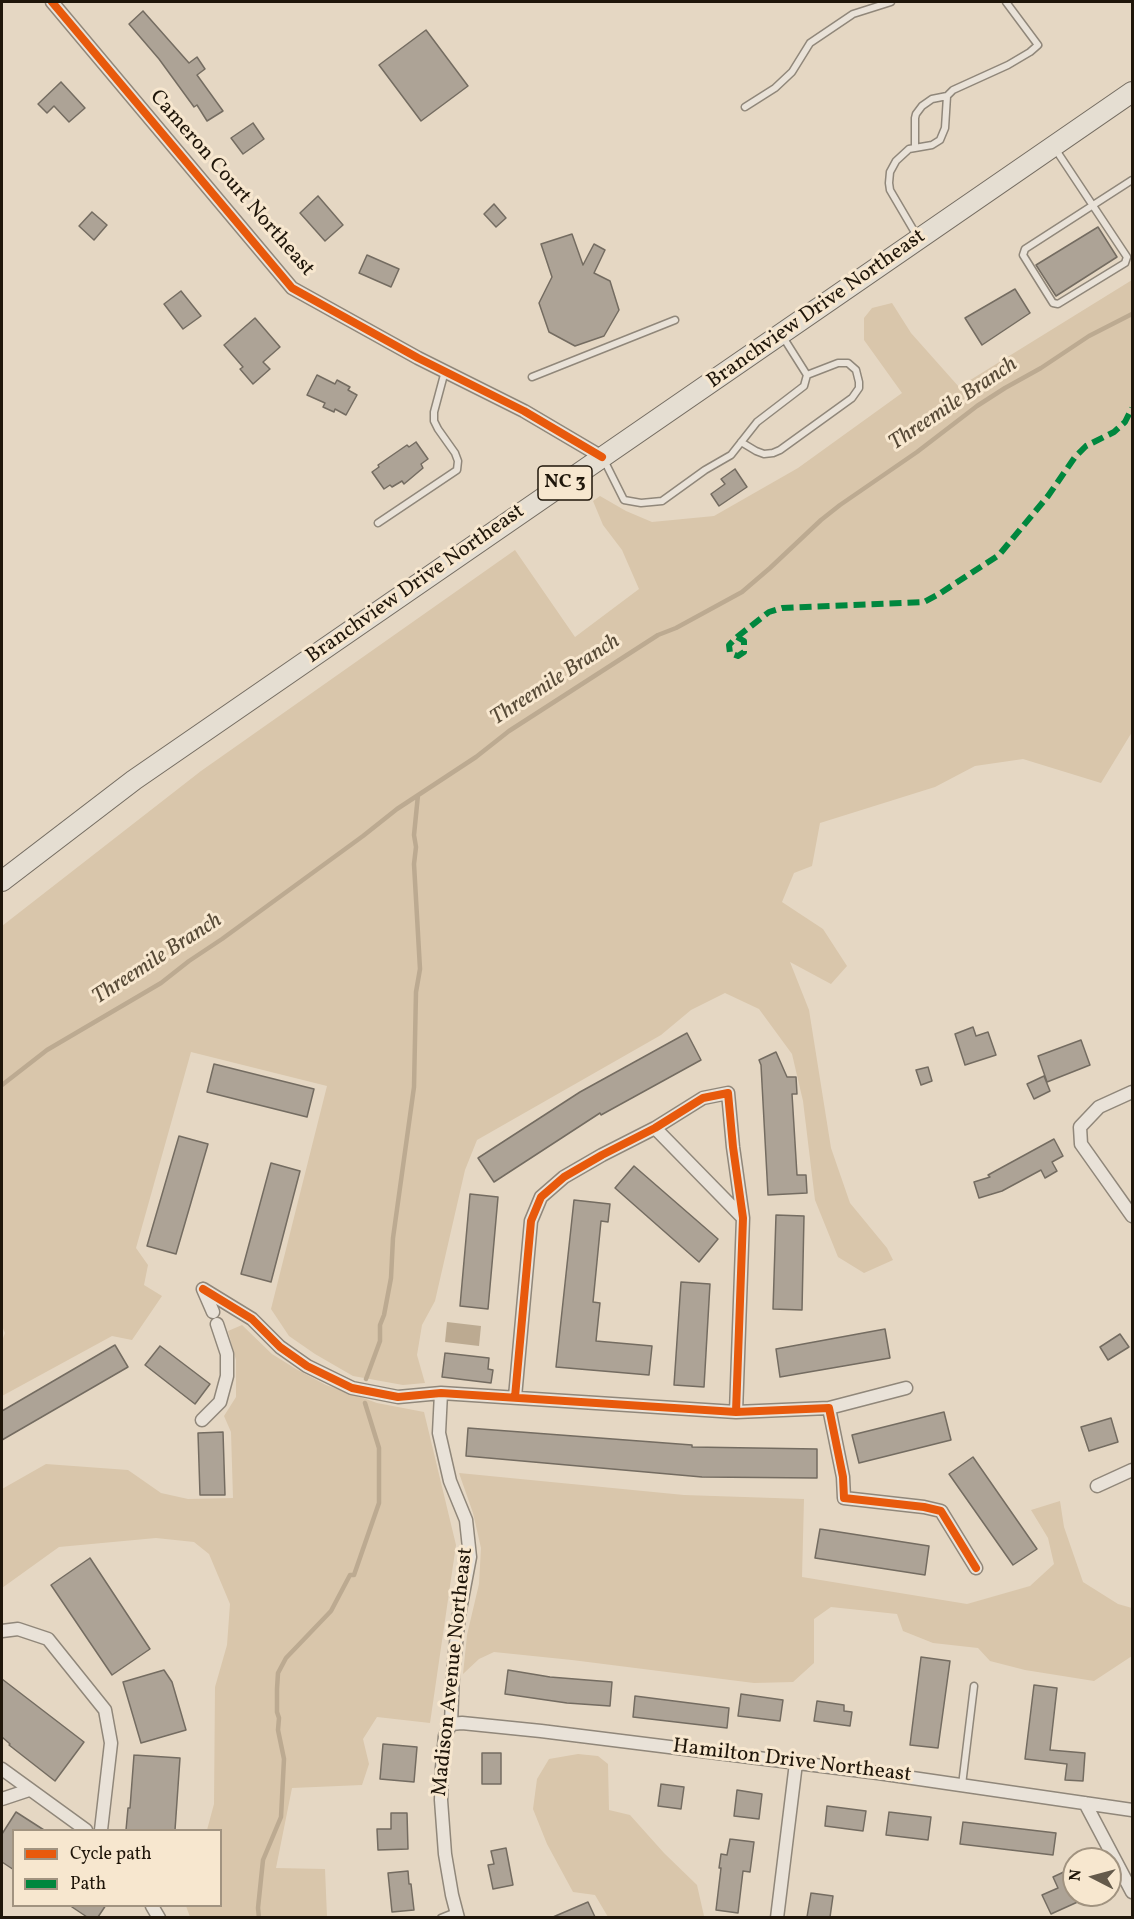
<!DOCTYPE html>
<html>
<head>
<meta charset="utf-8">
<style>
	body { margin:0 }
	#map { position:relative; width:1134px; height:1919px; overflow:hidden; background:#e5d7c3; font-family:Vollkorn,serif }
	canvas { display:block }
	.frame { position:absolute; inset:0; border:3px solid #1f160a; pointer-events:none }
	.legend { position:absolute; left:12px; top:1829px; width:210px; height:78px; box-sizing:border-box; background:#f7e7cf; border:2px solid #a19380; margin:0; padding:8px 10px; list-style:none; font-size:18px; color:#1f160a }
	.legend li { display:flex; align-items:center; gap:12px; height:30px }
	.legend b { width:30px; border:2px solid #a19380 }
	.north { position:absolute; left:1062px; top:1847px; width:60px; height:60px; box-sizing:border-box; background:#f7e7cf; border:2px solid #a19380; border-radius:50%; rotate:276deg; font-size:16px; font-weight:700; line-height:24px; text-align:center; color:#1f160a }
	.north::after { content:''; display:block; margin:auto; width:21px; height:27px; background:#645a4b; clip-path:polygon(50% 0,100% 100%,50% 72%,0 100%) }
</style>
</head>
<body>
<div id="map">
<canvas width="1134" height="1919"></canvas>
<div class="frame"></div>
<ul class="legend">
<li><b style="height:8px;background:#e8590c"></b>Cycle path</li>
<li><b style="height:8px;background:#00873e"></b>Path</li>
</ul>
<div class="north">N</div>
</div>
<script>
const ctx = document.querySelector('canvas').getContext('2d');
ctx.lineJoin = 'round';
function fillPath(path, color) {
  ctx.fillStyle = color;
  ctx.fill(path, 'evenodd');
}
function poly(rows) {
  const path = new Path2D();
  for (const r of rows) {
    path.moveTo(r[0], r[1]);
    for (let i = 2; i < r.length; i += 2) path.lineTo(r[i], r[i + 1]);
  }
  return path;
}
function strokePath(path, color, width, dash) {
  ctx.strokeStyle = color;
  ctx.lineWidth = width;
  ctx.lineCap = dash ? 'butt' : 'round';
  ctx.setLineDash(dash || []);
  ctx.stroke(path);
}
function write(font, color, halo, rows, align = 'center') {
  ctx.font = font + ' Vollkorn,serif';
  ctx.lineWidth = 6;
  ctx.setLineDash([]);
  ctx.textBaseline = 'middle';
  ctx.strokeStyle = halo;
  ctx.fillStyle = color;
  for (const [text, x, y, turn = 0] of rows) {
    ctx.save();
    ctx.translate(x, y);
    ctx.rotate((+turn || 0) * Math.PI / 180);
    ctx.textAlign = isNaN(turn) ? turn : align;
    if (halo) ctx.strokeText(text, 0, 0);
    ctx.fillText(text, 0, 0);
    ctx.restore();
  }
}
const green = poly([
	[1132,280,1132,732,1101,783,1023,759,975,766,935,787,820,823,812,866,794,873,782,902,823,929,847,966,831,984,790,962,809,1010,831,1148,850,1203,887,1248,893,1260,864,1273,838,1257,815,1200,803,1101,792,1054,759,1009,725,993,691,1010,661,1035,477,1140,465,1170,435,1301,422,1325,417,1355,425,1383,403,1385,353,1376,315,1354,289,1336,271,1309,327,1086,191,1052,136,1248,148,1265,144,1285,162,1296,132,1340,112,1336,2,1396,2,1341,5,1333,2,1326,2,926,201,771,515,550,575,637,639,589,622,550,603,525,593,501,600,496,626,511,652,522,714,516,798,468,902,393,864,340,864,318,872,308,892,303,911,333,959,387],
	[242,1325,272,1354,296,1369,326,1385,377,1403,424,1412,456,1545,430,1723,377,1717,363,1739,369,1764,362,1785,292,1788,276,1868,325,1869,327,1917,190,1917,186,1906,220,1906,220,1830,207,1830,214,1804,215,1687,227,1645,230,1604,209,1554,194,1542,156,1538,59,1547,2,1588,2,1489,46,1464,128,1470,161,1493,188,1499,233,1498,231,1432,224,1416,236,1397,236,1360,228,1331],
	[459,1473,684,1495,804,1499,802,1577,967,1604,1030,1586,1054,1564,1048,1538,1031,1510,1060,1501,1064,1527,1083,1582,1118,1604,1132,1608,1132,1656,1094,1681,1025,1670,990,1661,978,1648,933,1643,903,1631,897,1614,831,1607,814,1619,814,1663,793,1682,754,1683,572,1660,494,1652,479,1659,463,1674,467,1635,479,1584,481,1548,473,1513],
	[578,1754,598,1756,608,1764,609,1810,630,1815,664,1853,697,1885,704,1916,701,1918,608,1917,595,1895,573,1892,547,1844,533,1809,537,1779,549,1759]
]);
const water = poly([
	[447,1322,481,1326,479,1346,445,1342]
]);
const stream = poly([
	[2,1085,47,1050,161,983,189,961,222,939,363,836,397,809,476,757,509,731,658,635,676,628,742,592,770,568,821,520,840,505,917,452,977,406,1005,388,1041,368,1089,336,1132,314],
	[366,1379,380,1341,380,1325,384,1315,391,1278,393,1238,414,1087,416,992,420,969,414,864,416,847,414,835,418,795],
	[259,1918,258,1908,263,1860,281,1817,284,1759,278,1730,279,1718,277,1712,277,1689,278,1673,286,1658,331,1611,350,1575,354,1575,379,1503,379,1448,365,1403]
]);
const building = poly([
	[143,11,189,63,197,57,205,69,197,75,223,111,207,121,197,105,194,107,159,59,129,24,143,11],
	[426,30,468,86,421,121,379,65,426,30],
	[61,82,85,108,69,122,54,106,47,113,38,104,61,82],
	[253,123,264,139,243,154,231,138,253,123],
	[318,196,343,225,325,241,300,213,318,196],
	[494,204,506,218,496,227,484,214,494,204],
	[92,212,107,225,94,240,79,226,92,212],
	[1098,227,1117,257,1056,296,1036,265,1098,227],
	[572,234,583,265,594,244,605,250,594,273,610,281,619,310,604,336,575,346,549,332,539,303,552,277,541,244,572,234],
	[367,255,399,269,391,287,359,273,367,255],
	[1015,289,1030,313,982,345,965,318,1015,289],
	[181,291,201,316,183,329,164,304,181,291],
	[255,318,280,347,263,362,270,369,253,384,240,369,243,367,224,345,255,318],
	[317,375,335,384,337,380,350,387,348,390,357,395,346,415,335,409,334,412,323,407,325,403,307,395,317,375],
	[416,442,428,459,421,464,423,468,404,484,402,481,392,487,390,485,384,489,372,472,379,467,378,465,407,445,409,447,416,442],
	[735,469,747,487,719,506,711,494,725,484,721,479,735,469],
	[973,1027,976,1036,988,1032,996,1055,965,1065,955,1034,973,1027],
	[687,1033,701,1060,601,1115,600,1113,494,1182,478,1158,580,1092,687,1033],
	[1081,1040,1090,1065,1047,1082,1038,1056,1081,1040],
	[776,1052,787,1077,796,1077,797,1094,792,1094,797,1175,806,1175,807,1193,768,1195,761,1065,759,1060,776,1052],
	[214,1064,314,1089,307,1117,207,1092,214,1064],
	[928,1067,932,1081,921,1085,916,1070,928,1067],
	[1044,1076,1050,1091,1034,1099,1027,1084,1044,1076],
	[179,1136,208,1144,176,1254,147,1246,179,1136],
	[1054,1139,1063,1156,1052,1162,1057,1171,1045,1178,1041,1170,1002,1191,979,1198,974,1182,990,1177,988,1175,1054,1139],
	[271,1163,300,1171,271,1282,241,1274,271,1163],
	[634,1166,718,1239,699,1262,615,1188,634,1166],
	[470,1194,498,1197,488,1309,460,1306,470,1194],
	[574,1200,610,1204,608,1222,601,1221,593,1302,600,1303,596,1341,652,1346,649,1375,556,1367,574,1200],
	[776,1215,804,1216,802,1310,773,1309,776,1215],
	[681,1282,710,1284,704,1387,674,1385,681,1282],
	[885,1329,890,1358,780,1377,776,1349,885,1329],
	[1120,1334,1129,1347,1108,1360,1100,1347,1120,1334],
	[115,1345,128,1367,2,1440,2,1411,115,1345],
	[160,1346,210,1384,195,1404,145,1365,160,1346],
	[445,1353,489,1358,488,1369,493,1370,491,1383,442,1377,445,1353],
	[944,1412,951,1440,859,1463,852,1435,944,1412],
	[1111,1418,1118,1442,1089,1451,1081,1427,1111,1418],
	[468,1428,692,1445,692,1447,817,1449,817,1478,702,1477,466,1456,468,1428],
	[223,1432,225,1495,200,1495,198,1433,223,1432],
	[973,1457,1037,1549,1013,1565,949,1474,973,1457],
	[820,1529,929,1546,925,1575,815,1558,820,1529],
	[90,1558,150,1649,112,1675,51,1585,90,1558],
	[921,1657,950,1661,938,1748,910,1745,921,1657],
	[164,1670,172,1682,186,1730,141,1743,123,1682,164,1670],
	[508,1670,550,1677,612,1682,610,1706,567,1703,505,1694,508,1670],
	[2,1679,84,1742,55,1781,9,1745,10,1744,2,1737,2,1679],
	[1034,1685,1057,1688,1050,1750,1085,1753,1083,1781,1065,1780,1067,1764,1025,1759,1034,1685],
	[741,1694,783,1700,780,1721,738,1716,741,1694],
	[635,1696,729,1708,727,1728,633,1717,635,1696],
	[817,1701,844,1705,844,1711,852,1712,850,1726,814,1721,817,1701],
	[383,1744,417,1747,414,1782,380,1779,383,1744],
	[482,1753,501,1753,501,1784,482,1784,482,1753],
	[134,1755,180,1758,175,1830,126,1830,128,1808,130,1808,134,1755],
	[661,1784,684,1787,681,1809,658,1806,661,1784],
	[737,1790,762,1794,759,1819,734,1816,737,1790],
	[827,1806,866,1811,863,1831,825,1826,827,1806],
	[16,1812,44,1830,14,1830,14,1870,2,1862,2,1834,16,1812],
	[889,1812,931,1817,928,1840,886,1835,889,1812],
	[391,1813,407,1813,408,1849,378,1850,377,1829,391,1829,391,1813],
	[963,1822,1056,1833,1053,1855,960,1844,963,1822],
	[730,1839,754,1842,750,1872,743,1871,738,1913,716,1910,721,1868,719,1868,721,1854,727,1855,730,1839],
	[506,1848,513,1885,493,1889,488,1865,494,1864,491,1851,506,1848],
	[1068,1870,1074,1882,1074,1895,1080,1895,1082,1900,1051,1914,1042,1895,1058,1888,1053,1877,1068,1870],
	[408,1871,409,1884,411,1884,414,1910,392,1912,388,1873,408,1871],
	[811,1893,833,1896,830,1917,807,1917,811,1893],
	[588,1902,595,1917,553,1917,588,1902],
	[69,1905,106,1905,98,1917,87,1917,69,1905]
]);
const service = poly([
	[745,107,775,88,792,72,810,43,853,14,891,2],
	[915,148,915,118,916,114,922,106,932,99,947,96],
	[1056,150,1127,257],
	[917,236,890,190,889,183,890,172,896,161,909,149,932,145,940,140,945,128,947,96,953,90,1008,65,1030,52,1038,45,1006,2],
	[1127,257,1125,263,1058,304,1053,303,1023,255,1025,249,1132,180],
	[532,377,675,320],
	[741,442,756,451,764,454,773,453,780,450,852,398,859,388,859,382,856,370,848,363,838,363,807,375],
	[604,460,624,500,641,503,662,501,705,470,731,455,757,422,804,386,807,375,783,337],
	[378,523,457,470,458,461,455,453,438,429,434,421,434,412,445,371],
	[962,1785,974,1686],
	[441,1918,456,1912]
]);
const minor = poly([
	[52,2,292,288,418,358,524,411,602,457],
	[1132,1092,1099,1107,1080,1127,1081,1144,1132,1216],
	[655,1128,743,1218],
	[203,1289,252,1319,280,1347,307,1366,352,1388,398,1397,441,1393,736,1412,829,1408,843,1477,844,1498,924,1507,941,1511,976,1568],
	[203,1289,213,1312],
	[441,1393,439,1433,450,1481,466,1520,470,1557,459,1615,453,1672,451,1724,445,1736,442,1768,441,1800,445,1854,452,1895,458,1918],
	[515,1397,531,1221,541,1197,564,1177,602,1155,655,1128,703,1098,728,1093,733,1147,743,1218,736,1412],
	[829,1408,906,1388],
	[202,1420,220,1402,227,1376,227,1354,217,1324],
	[1097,1486,1132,1470],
	[2,1631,18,1629,48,1639,105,1710,111,1743,101,1830],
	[451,1724,462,1723,541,1731,878,1773,1132,1810],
	[2,1769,86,1830],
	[2,1799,29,1790],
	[1085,1803,1132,1892],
	[152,1906,159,1918],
	[777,1918,796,1763]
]);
const primary = poly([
	[2,881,134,780,1132,92]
]);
const quiet = poly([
	[737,637,744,641,744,652,738,656,730,653,729,645,737,637,769,612,782,608,924,602,939,594,999,555,1048,496,1075,457,1086,446,1114,432,1125,422,1132,408]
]);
const cycleway = poly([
	[52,2,292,288,418,358,524,411,602,457],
	[203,1289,252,1319,280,1347,307,1366,352,1388,398,1397,441,1393,736,1412,829,1408,843,1477,844,1498,924,1507,941,1511,976,1568],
	[515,1397,531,1221,541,1197,564,1177,602,1155,655,1128,703,1098,728,1093,733,1147,743,1218,736,1412]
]);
const shields = [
	[565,483,54]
];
const shieldNames = [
	["NC 3",565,483]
];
const streetNames = [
	["Cameron Court Northeast",231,184,49],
	["Branchview Drive Northeast",817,310,-35],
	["Branchview Drive Northeast",416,585,-35],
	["Madison Avenue Northeast",454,1672,-84],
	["Hamilton Drive Northeast",792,1762,7]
];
const waterNames = [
	["Threemile Branch",954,405,-34],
	["Threemile Branch",556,681,-33],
	["Threemile Branch",158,960,-33]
];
fillPath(green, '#d9c6ab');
fillPath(water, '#bcaa91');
strokePath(stream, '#bcaa91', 4.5);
fillPath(building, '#ada396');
strokePath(building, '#746c61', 1.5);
strokePath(service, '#90877a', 9);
strokePath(minor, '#90877a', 15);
strokePath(primary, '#746c61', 22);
strokePath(service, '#e9e2d8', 6);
strokePath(minor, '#e9e2d8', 12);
strokePath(primary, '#e5ded2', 20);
strokePath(quiet, '#00873e', 6, [12, 6]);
strokePath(cycleway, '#e8590c', 8);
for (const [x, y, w] of shields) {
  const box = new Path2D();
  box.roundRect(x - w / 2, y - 17, w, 34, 4.5);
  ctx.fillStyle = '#f7e7cf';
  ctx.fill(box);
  strokePath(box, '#1f160a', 1.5);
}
write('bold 20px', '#1f160a', null, shieldNames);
write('21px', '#1f160a', '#f7e7cf', streetNames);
write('italic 22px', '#574a37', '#f7e7cf', waterNames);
</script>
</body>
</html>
